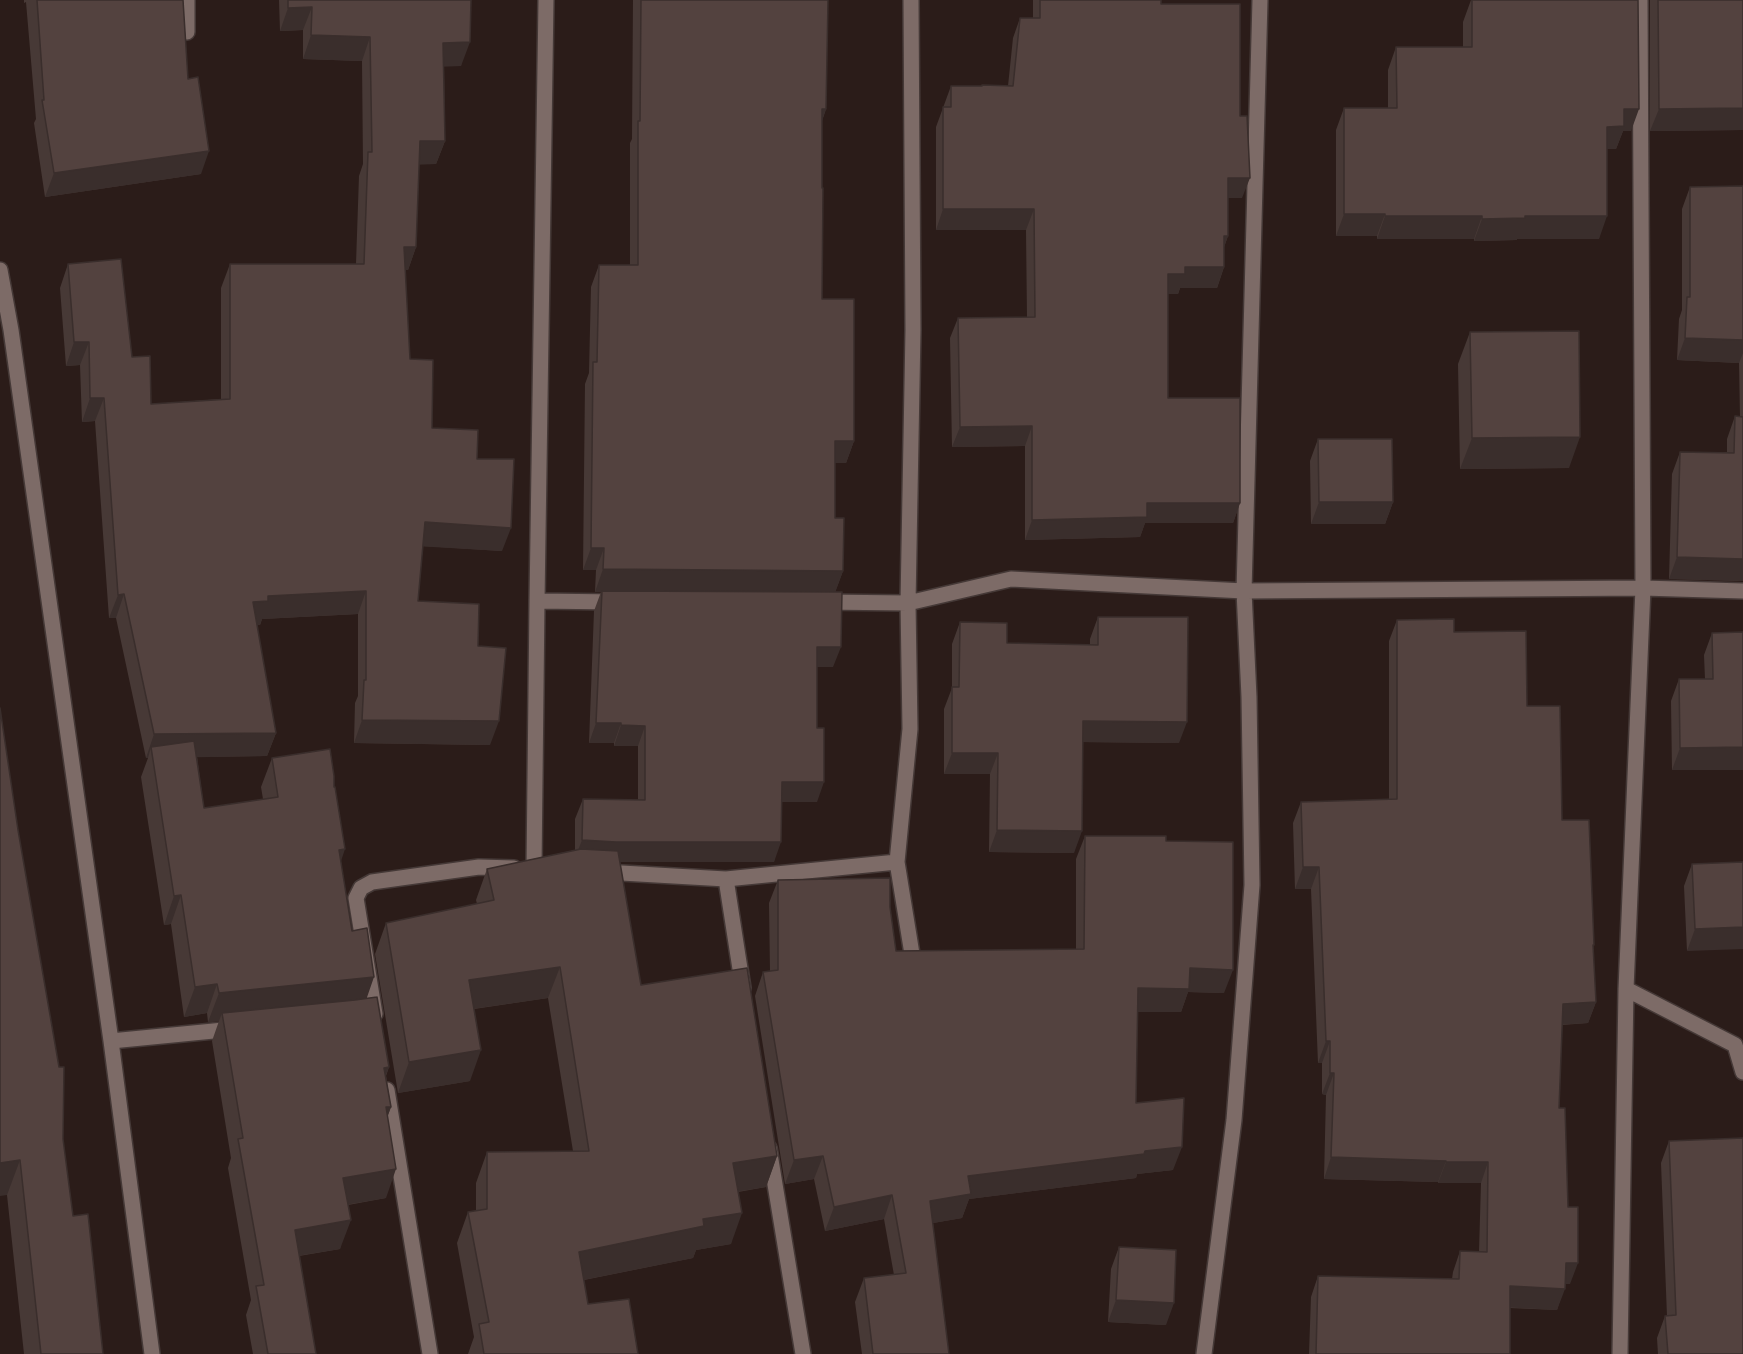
<!DOCTYPE html>
<html>
<head>
<meta charset="utf-8">
<style>
	body { margin:0 }
	canvas { display:block; background:#2b1c19 }
</style>
</head>
<body>
<canvas width="1743" height="1354"></canvas>
<script>
const ctx = document.querySelector('canvas').getContext('2d');
ctx.lineJoin = 'round';
function poly(rows) {
  const path = new Path2D();
  for (const r of rows) {
    path.moveTo(r[0], r[1]);
    for (let i = 2; i < r.length; i += 2) path.lineTo(r[i], r[i + 1]);
  }
  return path;
}
function strokePath(path, color, width, dash) {
  ctx.strokeStyle = color;
  ctx.lineWidth = width;
  ctx.lineCap = dash ? 'butt' : 'round';
  ctx.setLineDash(dash || []);
  ctx.stroke(path);
}
function fillPath(path, color) {
  ctx.fillStyle = color;
  ctx.fill(path, 'evenodd');
}
const minor = poly([
	[911,0,913,330,908,603,910,729,897,862,912,954],
	[187,32,187,0],
	[0,270,11,330,111,1041,152,1354],
	[537,601,618,602],
	[822,602,908,603,1011,579,1244,591,1643,588,1743,591],
	[534,868,537,601,546,0],
	[604,872,726,879,897,862],
	[726,879,743,988],
	[1626,989,1735,1045,1743,1072],
	[371,1014,375,1014,356,898,361,888,372,882,479,867,514,868],
	[111,1041,234,1029],
	[387,1090,430,1354],
	[769,1148,803,1354],
	[1204,1354,1234,1120,1252,885,1249,697,1244,591,1260,0],
	[1620,1354,1626,989,1643,588,1640,0]
]);
const wall = poly([
	[24,0,183,0,188,79,201,174,45,197,34,123,36,119,26,2,24,3],
	[279,0,471,0,461,66,444,66,445,141,436,164,419,164,416,247,408,270,405,270,410,359,432,428,477,459,502,551,423,546,418,601,478,646,490,745,354,743,355,703,358,696,358,614,262,619,260,625,257,625,276,733,267,756,197,757,204,808,263,799,261,787,272,758,334,787,341,862,352,931,367,998,389,1067,386,1076,391,1107,387,1117,386,1198,348,1205,340,1249,299,1256,316,1354,253,1354,246,1315,251,1300,228,1168,231,1158,212,1041,219,1021,208,1022,207,1013,184,1017,171,924,164,925,141,777,148,758,146,758,116,618,109,618,95,421,82,422,80,365,66,366,60,288,68,264,132,357,151,404,221,399,221,288,230,264,356,264,359,176,363,164,362,61,303,59,303,30,280,31],
	[633,0,828,0,826,109,822,121,822,299,854,441,846,463,835,463,835,518,843,571,835,592,833,667,817,667,817,802,782,802,774,862,620,862,641,985,777,1156,766,1187,738,1192,731,1244,696,1250,693,1258,584,1280,588,1304,638,1354,468,1354,474,1337,457,1243,468,1212,476,1211,476,1183,487,1152,573,1151,548,998,474,1009,470,1081,398,1093,375,954,386,923,477,904,476,900,487,869,575,850,575,819,583,799,638,800,638,746,614,746,614,743,589,743,594,611,601,592,595,592,596,570,583,570,585,384,589,373,591,287,599,265,630,265,630,143,632,139],
	[1033,0,1161,0,1161,4,1240,116,1242,198,1228,198,1228,236,1224,247,1224,267,1217,288,1180,288,1178,294,1168,294,1168,398,1240,503,1233,523,1145,523,1140,537,1025,540,1025,446,952,447,950,338,958,318,1027,317,1026,230,936,230,936,127,951,86,1008,86,1013,38,1020,18,1033,18],
	[1471,0,1631,131,1623,131,1616,149,1607,149,1599,239,1517,239,1517,240,1474,241,1474,239,1377,239,1377,236,1336,236,1336,130,1344,108,1388,108,1388,70,1396,47,1463,47,1463,22],
	[1650,0,1743,0,1743,130,1650,131],
	[1743,186,1743,581,1669,579,1672,474,1680,452,1727,452,1727,439,1735,416,1740,417,1739,363,1677,360,1679,319,1682,310,1682,209,1690,187],
	[1470,332,1569,468,1460,469,1458,364],
	[1318,439,1393,502,1385,524,1311,524,1310,461],
	[1098,617,1179,743,1083,742,1074,853,989,852,990,774,944,774,944,709,952,688,952,644,960,622,1007,643,1090,645,1090,639],
	[1397,620,1454,632,1527,706,1562,820,1593,949,1596,1002,1588,1023,1562,1025,1559,1108,1570,1284,1565,1284,1557,1310,1510,1308,1510,1354,1309,1354,1311,1297,1318,1276,1452,1279,1453,1272,1460,1251,1479,1252,1481,1183,1438,1183,1438,1182,1324,1179,1326,1095,1322,1094,1322,1063,1318,1063,1311,889,1295,889,1293,823,1301,802,1389,800,1389,641],
	[1743,632,1743,770,1672,770,1671,701,1679,679,1705,679,1704,655,1712,633],
	[0,708,63,1139,73,1216,103,1354,24,1354,7,1195],
	[1085,836,1166,841,1224,993,1188,992,1181,1012,1137,1012,1136,1103,1173,1170,1137,1174,1136,1178,969,1199,962,1218,933,1223,949,1354,862,1354,855,1302,864,1278,894,1275,884,1219,825,1231,814,1179,785,1184,755,996,763,972,770,971,769,903,778,880,890,907,896,951,1076,949,1076,859],
	[1743,862,1687,951,1684,886,1692,864],
	[1669,1141,1743,1354,1658,1354,1657,1338,1665,1316,1667,1316,1661,1163],
	[1119,1247,1166,1325,1108,1322,1111,1269]
]);
const shadedWall = poly([
	[312,7,303,30,280,31,288,8],
	[311,35,370,37,362,61,303,59],
	[470,42,461,66,435,67,443,43],
	[1743,108,1743,130,1650,131,1659,109],
	[822,109,826,109,818,132],
	[1624,109,1639,109,1631,131,1623,131,1616,149,1599,149,1607,127],
	[420,141,445,141,436,164,411,165],
	[209,151,201,174,45,197,54,173],
	[1228,178,1250,178,1242,198,1221,198],
	[943,209,1034,209,1026,230,936,230],
	[1344,214,1385,214,1377,236,1336,236],
	[1385,216,1482,216,1474,239,1377,239],
	[1525,216,1607,216,1599,239,1517,239,1517,240,1474,241,1482,219],
	[1224,236,1228,236,1221,256],
	[404,247,416,247,408,270,395,270],
	[1185,267,1224,267,1217,288,1180,288,1178,294,1160,294,1168,274],
	[1685,338,1743,340,1743,353,1739,363,1677,360],
	[74,342,89,342,80,365,66,366],
	[90,398,104,398,95,421,82,422],
	[1032,426,1025,446,952,447,960,427],
	[1580,437,1569,468,1460,469,1472,438],
	[835,441,854,441,846,463,827,463],
	[1319,502,1393,502,1385,524,1311,524],
	[1147,503,1240,503,1233,523,1145,523,1140,537,1025,540,1032,520],
	[425,522,511,528,502,551,416,546],
	[591,548,604,548,596,570,583,570],
	[1677,557,1743,559,1743,581,1669,579],
	[603,569,843,571,835,593,595,592],
	[366,591,358,614,262,619,260,625,245,626,253,602,268,596],
	[124,594,116,618,109,618,118,595],
	[817,647,841,647,833,667,809,667],
	[362,720,499,721,490,745,354,743],
	[1083,721,1187,722,1179,743,1075,742],
	[596,723,621,723,614,743,589,743],
	[621,725,645,726,638,746,614,746],
	[276,733,267,756,153,758,151,747,148,758,146,758,154,734],
	[1743,747,1743,770,1672,770,1680,748],
	[952,753,998,753,990,774,944,774],
	[782,782,824,782,817,802,775,802],
	[997,830,1082,831,1074,853,989,852],
	[582,840,781,842,774,862,608,862,574,861],
	[345,849,335,879,339,850],
	[1303,867,1319,867,1311,889,1295,889],
	[181,895,171,924,164,925,174,896],
	[1743,927,1743,949,1687,951,1695,929],
	[560,967,548,998,458,1011,469,980],
	[1190,968,1233,970,1224,993,1188,992,1181,1012,1129,1012,1138,988],
	[374,977,364,1006,222,1013,219,1021,208,1022,219,993],
	[217,984,207,1013,184,1017,195,987],
	[1596,1002,1588,1023,1555,1025,1563,1004],
	[1326,1041,1330,1041,1322,1063,1318,1063],
	[481,1050,470,1081,398,1093,409,1062],
	[389,1067,378,1096,384,1068],
	[1330,1073,1334,1073,1326,1095,1322,1094],
	[386,1107,391,1107,381,1135],
	[1182,1147,1173,1170,1137,1174,1136,1178,969,1199,962,1218,922,1225,930,1201,968,1176,1145,1151],
	[777,1156,766,1187,722,1194,733,1163],
	[823,1156,814,1179,785,1184,794,1160],
	[1331,1157,1446,1161,1438,1182,1324,1179],
	[20,1160,7,1195,0,1196,0,1163],
	[1446,1162,1488,1162,1481,1183,1438,1183],
	[396,1169,386,1198,333,1207,343,1178],
	[892,1195,884,1219,825,1231,834,1207],
	[742,1213,731,1244,696,1250,693,1258,568,1283,579,1252,703,1219],
	[351,1220,340,1249,284,1258,295,1230],
	[1566,1263,1578,1263,1570,1284,1558,1284],
	[1510,1286,1565,1289,1557,1310,1502,1307],
	[1116,1300,1174,1303,1166,1325,1108,1322]
]);
const building = poly([
	[37,0,183,0,188,79,198,77,209,151,54,173,42,100,44,100,37,0],
	[288,0,471,0,470,42,443,43,445,141,420,141,416,247,404,247,410,359,433,360,432,428,478,430,477,459,514,459,511,528,425,522,418,601,479,604,478,646,506,648,499,721,362,720,364,680,366,680,366,591,268,596,268,601,253,602,276,733,154,734,124,594,118,595,104,398,90,398,89,342,74,342,68,264,121,259,132,357,150,356,151,404,230,399,230,264,364,264,368,152,372,152,370,37,311,35,312,7,288,8,288,0],
	[641,0,828,0,826,109,822,109,822,188,823,188,822,299,854,299,854,441,835,441,835,518,844,518,843,571,603,569,604,548,591,548,593,362,597,362,599,265,638,265,638,121,640,121,641,0],
	[1040,0,1161,0,1161,4,1240,4,1240,116,1247,116,1250,178,1228,178,1228,236,1224,236,1224,267,1185,267,1185,274,1168,274,1168,398,1240,398,1240,503,1147,503,1147,517,1032,520,1032,426,960,427,958,318,1035,317,1034,209,943,209,943,107,951,107,951,86,982,86,982,85,1013,86,1020,18,1040,18,1040,0],
	[1472,0,1638,0,1639,109,1624,109,1624,126,1607,127,1607,216,1525,216,1525,218,1482,219,1482,216,1385,216,1385,214,1344,214,1344,108,1397,108,1396,47,1472,47,1472,0],
	[1658,0,1743,0,1743,108,1659,109,1658,0],
	[1743,186,1743,340,1685,338,1687,297,1690,297,1690,187,1743,186],
	[1579,331,1580,437,1472,438,1470,332,1579,331],
	[1735,416,1743,417,1743,559,1677,557,1680,452,1734,453,1735,416],
	[1318,439,1392,439,1393,502,1319,502,1318,439],
	[602,591,842,592,841,647,817,647,817,728,824,728,824,782,782,782,781,842,616,842,582,840,583,799,645,800,645,726,621,725,621,723,596,723,602,591],
	[1098,617,1188,617,1187,722,1083,721,1082,831,997,830,998,753,952,753,952,687,959,687,960,622,1007,623,1007,643,1098,645,1098,617],
	[1454,619,1454,632,1526,631,1527,706,1560,706,1562,820,1589,820,1594,945,1593,945,1596,1002,1563,1004,1559,1108,1565,1108,1568,1207,1578,1207,1578,1263,1566,1263,1565,1289,1510,1286,1510,1354,1316,1354,1318,1276,1459,1279,1460,1251,1487,1252,1488,1162,1446,1162,1446,1161,1331,1157,1334,1073,1330,1073,1330,1041,1326,1041,1319,867,1303,867,1301,802,1397,799,1397,620,1454,619],
	[1743,632,1743,747,1680,748,1679,679,1713,679,1712,633,1743,632],
	[0,708,18,830,59,1067,64,1067,63,1139,73,1216,88,1214,103,1354,41,1354,20,1160,0,1163,0,708],
	[194,741,204,808,278,797,272,758,330,749,334,776,334,787,335,787,345,849,339,850,352,931,367,928,374,977,219,993,217,984,195,987,181,895,174,896,151,747,194,741],
	[1085,836,1166,836,1166,841,1233,842,1233,970,1190,968,1189,989,1138,988,1136,1103,1184,1098,1182,1147,1145,1151,1144,1154,968,1176,971,1194,930,1201,949,1354,873,1354,864,1278,906,1273,892,1195,834,1207,823,1156,794,1160,763,972,778,970,778,880,890,878,890,907,896,951,1084,949,1085,836],
	[581,849,618,851,641,985,747,968,777,1156,733,1163,742,1213,703,1219,704,1226,579,1252,588,1304,629,1299,638,1354,484,1354,479,1324,489,1322,468,1212,487,1209,487,1152,589,1151,560,967,469,980,481,1050,409,1062,386,923,494,900,487,869,581,849],
	[1743,862,1743,927,1695,929,1692,864,1743,862],
	[377,997,389,1067,384,1068,391,1107,386,1107,396,1169,343,1178,351,1220,295,1230,316,1354,268,1354,256,1286,264,1285,238,1139,243,1138,222,1013,355,1000,377,997],
	[1743,1138,1743,1354,1668,1354,1665,1316,1676,1315,1669,1141,1743,1138],
	[1119,1247,1176,1250,1174,1303,1116,1300,1119,1247]
]);
strokePath(minor, '#453937', 18);
strokePath(minor, '#7d6b67', 15);
fillPath(wall, '#473936');
fillPath(shadedWall, '#3a2e2c');
fillPath(building, '#53423f');
strokePath(building, '#3a2e2c', 1.5);
</script>
</body>
</html>
